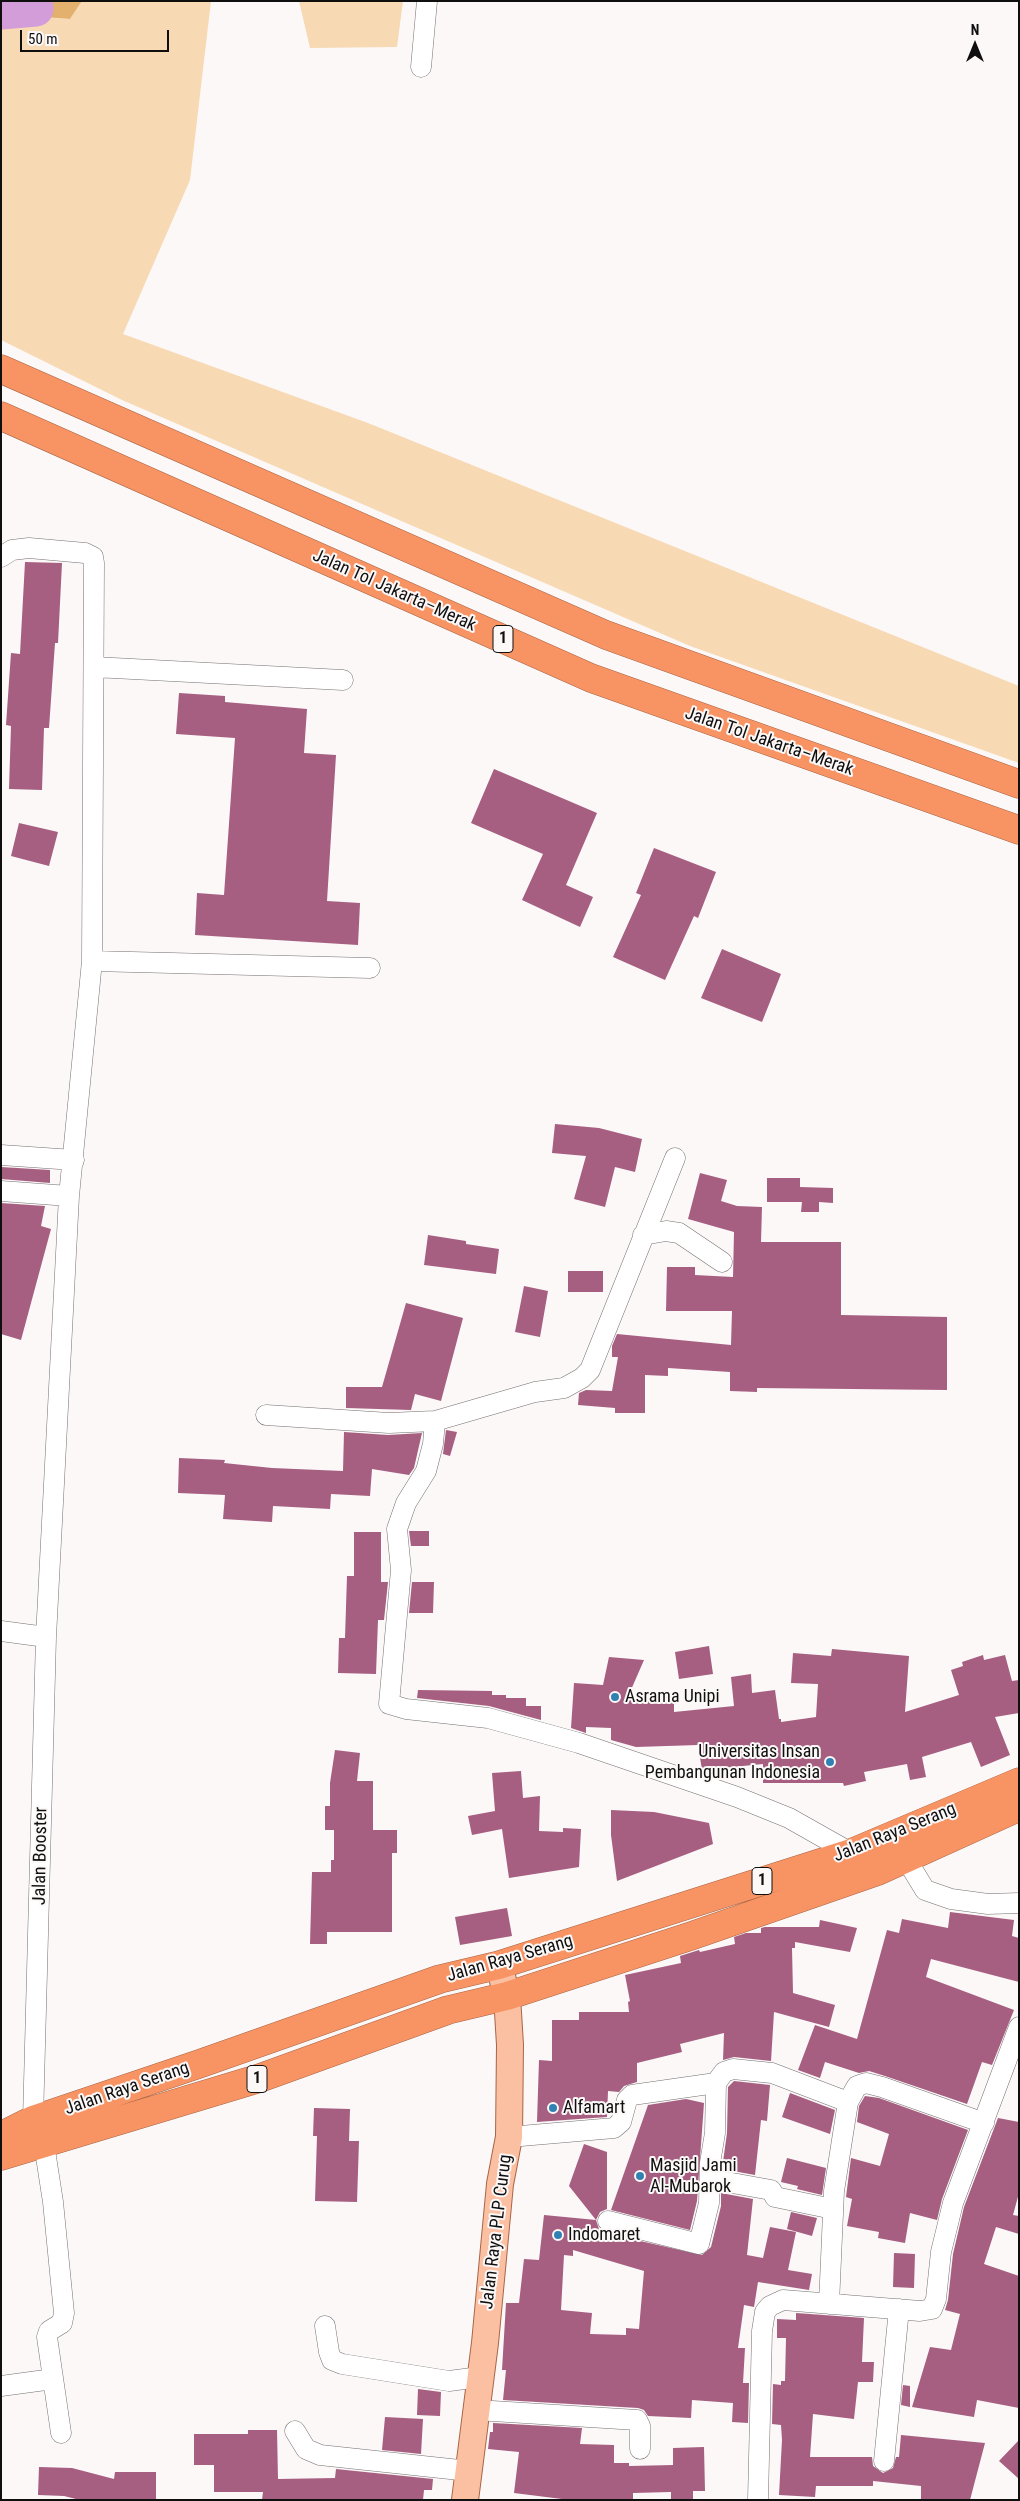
<!DOCTYPE html>
<html>
<head>
<meta charset="utf-8">
<style>
	body { margin:0 }
	#map { position:relative; width:1020px; height:2501px; overflow:hidden; background:#fcf8f8; font-family:"Roboto Condensed",sans-serif }
	canvas { display:block }
	.frame { position:absolute; inset:0; border:2px solid #100f0f; pointer-events:none }
	.north { position:absolute; left:950px; top:20px; width:50px; height:50px; -webkit-text-stroke:4px #fcf8f8; paint-order:stroke; rotate:0deg; font-size:14px; font-weight:700; line-height:20px; text-align:center; color:#100f0f }
	.north::after { content:''; display:block; margin:auto; width:18px; height:22px; background:#100f0f; clip-path:polygon(50% 0,100% 100%,50% 72%,0 100%) }
	.scale { position:absolute; left:20px; top:30px; width:149px; height:22px; box-sizing:border-box; border:2px solid #100f0f; border-top:0; padding-left:6px; font-size:15px; line-height:18px; white-space:nowrap; color:#100f0f; -webkit-text-stroke:4px #fcf8f8; paint-order:stroke }
</style>
</head>
<body>
<div id="map">
<canvas width="1020" height="2501"></canvas>
<div class="frame"></div>
<div class="north">N</div>
<div class="scale">50 m</div>
</div>
<script>
const ctx = document.querySelector('canvas').getContext('2d');
ctx.lineJoin = 'round';
function fillPath(path, color) {
  ctx.fillStyle = color;
  ctx.fill(path, 'evenodd');
}
function poly(rows) {
  const path = new Path2D();
  for (const r of rows) {
    path.moveTo(r[0], r[1]);
    for (let i = 2; i < r.length; i += 2) path.lineTo(r[i], r[i + 1]);
  }
  return path;
}
function strokePath(path, color, width, dash) {
  ctx.strokeStyle = color;
  ctx.lineWidth = width;
  ctx.lineCap = dash ? 'butt' : 'round';
  ctx.setLineDash(dash || []);
  ctx.stroke(path);
}
function write(font, color, halo, rows, align = 'center') {
  ctx.font = font + ' "Roboto Condensed",sans-serif';
  ctx.lineWidth = 4;
  ctx.setLineDash([]);
  ctx.textBaseline = 'middle';
  ctx.strokeStyle = halo;
  ctx.fillStyle = color;
  for (const [text, x, y, turn = 0] of rows) {
    ctx.save();
    ctx.translate(x, y);
    ctx.rotate((+turn || 0) * Math.PI / 180);
    ctx.textAlign = isNaN(turn) ? turn : align;
    if (halo) ctx.strokeText(text, 0, 0);
    ctx.fillText(text, 0, 0);
    ctx.restore();
  }
}
const green = poly([
	[82,1,211,1,190,180,123,334,368,423,1019,686,1019,763,690,646,122,400,1,340,1,15,70,19],
	[299,1,403,1,397,47,310,48]
]);
const forest = poly([
	[1,1,82,1,70,19,1,14]
]);
const river = poly([
	[1,12,36,9,35,1]
]);
const building = poly([
	[25,562,62,563,58,643,55,643,49,728,44,728,42,790,9,789,11,726,6,725,11,653,20,654],
	[179,693,225,696,225,702,307,709,304,753,336,755,327,901,360,903,358,945,195,935,197,893,224,895,235,738,176,734],
	[494,769,597,813,566,885,593,897,580,927,522,900,543,854,471,823],
	[19,823,58,832,49,866,11,856],
	[654,848,716,872,698,918,694,916,665,980,613,957,641,895,636,893],
	[722,949,781,974,762,1022,701,998],
	[555,1124,599,1128,642,1139,635,1172,615,1167,605,1207,574,1199,586,1156,552,1153],
	[1,1167,50,1170,50,1183,1,1179],
	[700,1173,727,1180,721,1201,737,1206,762,1207,761,1242,841,1242,841,1315,947,1317,947,1390,757,1388,757,1392,730,1391,730,1372,668,1368,668,1376,645,1375,645,1413,615,1413,615,1408,578,1405,579,1393,586,1390,612,1391,618,1357,612,1357,612,1346,617,1334,731,1345,732,1311,666,1311,667,1267,695,1267,695,1275,733,1277,734,1232,688,1219],
	[767,1178,800,1178,800,1187,833,1188,833,1203,819,1202,819,1212,801,1212,802,1202,767,1202],
	[1,1203,45,1206,41,1226,51,1229,21,1340,1,1334],
	[428,1235,466,1241,466,1244,499,1249,496,1274,424,1265],
	[568,1271,603,1271,603,1292,568,1292],
	[524,1286,548,1291,540,1337,515,1332],
	[406,1303,463,1318,441,1401,415,1394,411,1410,346,1408,346,1387,382,1387],
	[446,1430,457,1432,450,1456,443,1454],
	[344,1432,388,1435,422,1433,414,1468,409,1475,372,1469,370,1496,331,1494,330,1509,273,1506,272,1522,223,1519,225,1495,178,1493,179,1458,225,1460,224,1463,272,1468,343,1471],
	[409,1531,429,1531,429,1546,411,1546],
	[354,1532,381,1532,381,1582,388,1582,384,1620,378,1620,376,1674,338,1673,339,1638,345,1638,347,1576,354,1576],
	[412,1582,434,1582,433,1613,409,1613],
	[709,1646,713,1674,679,1679,675,1652],
	[832,1649,909,1656,905,1712,959,1695,951,1670,963,1666,962,1662,983,1655,984,1660,1005,1655,1012,1681,1019,1680,1019,1713,995,1717,1010,1755,981,1767,971,1742,922,1757,926,1777,910,1780,907,1764,864,1772,866,1781,844,1786,843,1783,763,1783,763,1764,702,1770,698,1745,636,1747,611,1740,611,1728,586,1727,586,1733,571,1728,574,1683,603,1685,609,1657,644,1660,627,1699,674,1699,674,1712,734,1706,731,1677,751,1674,752,1693,775,1690,779,1719,781,1719,781,1722,816,1717,818,1684,791,1683,793,1653,831,1656],
	[418,1690,492,1691,492,1695,506,1695,506,1698,526,1698,526,1706,541,1706,541,1720,489,1706,417,1698],
	[335,1750,360,1753,357,1781,373,1781,373,1830,397,1830,397,1853,392,1853,392,1932,327,1932,327,1944,310,1944,312,1872,331,1872,331,1860,334,1860,334,1830,325,1830,325,1806,330,1806,330,1783],
	[521,1771,523,1798,540,1796,539,1831,563,1832,563,1828,581,1829,579,1867,509,1878,502,1829,472,1835,468,1816,495,1811,492,1773],
	[611,1810,654,1812,709,1823,713,1844,617,1881,611,1835],
	[507,1908,512,1936,460,1945,455,1917],
	[950,1912,1014,1920,1012,1936,1019,1938,1019,1982,931,1959,926,1977,1014,2010,992,2065,982,2062,967,2104,885,2076,869,2071,859,2073,825,2062,820,2078,798,2070,815,2025,857,2039,887,1930,899,1933,902,1919,948,1928],
	[820,1920,857,1928,850,1952,795,1942,795,1948,792,1948,793,1993,835,2005,829,2027,774,2012,771,2061,734,2057,723,2060,724,2033,680,2044,682,2052,637,2063,637,2082,624,2086,619,2092,608,2091,607,2117,537,2122,539,2060,552,2061,552,2020,579,2020,579,2012,629,2012,628,2002,630,2001,625,1975,681,1963,680,1956,699,1950,700,1952,735,1944,734,1937,746,1933,761,1933,761,1928,765,1927,819,1927],
	[734,2081,770,2085,767,2121,761,2120,755,2175,722,2169,727,2133,728,2087],
	[790,2093,835,2110,830,2134,782,2117],
	[865,2096,879,2098,968,2130,942,2199,937,2220,910,2213,905,2243,878,2238,879,2232,847,2226,852,2199,846,2197,851,2158,880,2166,889,2134,857,2122,859,2106],
	[686,2099,704,2103,697,2201,690,2230,611,2210,648,2105],
	[314,2108,350,2109,349,2141,359,2141,357,2202,315,2201,317,2136,313,2136],
	[998,2118,1019,2122,1019,2193,1013,2215,1019,2216,1019,2234,996,2227,984,2264,1019,2276,1019,2408,977,2400,974,2417,912,2407,930,2347,951,2350,960,2314,945,2310,948,2300,953,2254,964,2207],
	[584,2144,607,2152,607,2209,600,2212,596,2220,569,2186],
	[787,2158,826,2168,822,2195,797,2189,798,2186,781,2182],
	[721,2193,753,2199,747,2255,763,2258,770,2227,796,2232,788,2270,812,2274,809,2290,758,2282,754,2307,744,2305,738,2348,745,2348,743,2383,749,2383,748,2423,732,2422,733,2403,692,2400,691,2418,648,2416,644,2410,638,2408,503,2400,506,2370,502,2370,506,2303,519,2303,524,2259,539,2260,544,2215,596,2220,599,2229,605,2233,702,2255,711,2247,721,2206],
	[573,2250,644,2271,639,2329,626,2328,626,2335,590,2334,592,2313,561,2310,564,2255,573,2256],
	[791,2212,817,2218,812,2236,787,2229],
	[894,2253,915,2254,914,2288,893,2287],
	[796,2313,864,2318,862,2362,874,2362,873,2382,858,2382,854,2419,813,2414,810,2457,872,2457,873,2466,883,2473,893,2468,896,2457,899,2457,901,2435,985,2443,970,2500,921,2500,921,2486,873,2481,873,2486,816,2486,815,2497,779,2495,782,2440,781,2425,772,2424,773,2384,781,2385,781,2381,785,2381,786,2338,777,2338,777,2319,796,2320],
	[903,2385,910,2386,910,2407,901,2405],
	[418,2389,441,2392,440,2416,417,2415],
	[385,2417,423,2419,421,2454,382,2450],
	[493,2423,582,2428,580,2444,614,2445,614,2463,629,2463,629,2466,673,2465,673,2448,704,2447,705,2491,693,2491,693,2500,671,2500,671,2492,633,2493,633,2500,570,2500,514,2493,519,2452,488,2449,490,2432,493,2432],
	[248,2430,277,2430,278,2479,335,2478,336,2469,433,2479,432,2490,424,2490,423,2500,262,2500,263,2492,214,2492,214,2465,194,2465,194,2434,248,2434],
	[1019,2440,1019,2479,999,2461],
	[39,2467,72,2468,114,2479,115,2472,156,2472,156,2500,80,2500,64,2496,38,2495]
]);
const minor = poly([
	[421,67,427,1],
	[1,557,12,550,29,548,85,553,93,557,94,563,92,961,69,1196,46,1637],
	[94,667,343,680],
	[92,961,370,968],
	[1,1155,74,1160],
	[675,1158,590,1370,582,1378,564,1388,535,1392,435,1421,433,1444,426,1471,406,1503,397,1529,401,1570,389,1704,406,1709,488,1718,579,1743,737,1797,789,1818,851,1853],
	[1,1191,69,1196],
	[643,1235,666,1231,679,1233,722,1262],
	[266,1415,389,1423,435,1421],
	[1,1631,46,1637,33,2120],
	[906,1859,925,1890,951,1899,988,1904,1019,1903],
	[509,2137,614,2128,621,2122,627,2100,632,2095,716,2083,724,2072,733,2069,772,2073,848,2102,857,2086,866,2083,882,2087,984,2123],
	[44,2144,53,2202,64,2313,62,2323,49,2331,47,2337,61,2433],
	[710,2179,771,2190,775,2197,833,2209],
	[608,2221,699,2244,709,2203,710,2163,715,2133,716,2083],
	[829,2304,834,2191,848,2102],
	[325,2326,329,2352,332,2360,342,2364,449,2381,480,2377],
	[1,2386,53,2379],
	[476,2410,637,2420,640,2426,640,2449],
	[295,2431,306,2449,320,2455,469,2471],
	[884,2461,899,2309],
	[758,2500,762,2331,765,2312,770,2306,783,2300,920,2311,932,2309,936,2299,941,2252,953,2203,1019,2027]
]);
const major = poly([
	[465,2500,485,2343,500,2184,509,2137,510,2045,507,1996,499,1965]
]);
const highway = poly([
	[1,369,606,635,1019,784],
	[1,416,591,678,1019,830],
	[1,2136,33,2120,199,2064,440,1979,499,1965,851,1853,1019,1782],
	[1,2156,260,2078,448,2010,507,1996,691,1936,878,1871,1019,1807]
]);
const markers = [
	[615,1697,5,"#3281b3"],
	[830,1762,5,"#3281b3"],
	[553,2108,5,"#3281b3"],
	[640,2176,5,"#3281b3"],
	[558,2235,5,"#3281b3"]
];
const shields = [
	[503,639,20],
	[762,1881,20],
	[257,2079,20]
];
const shieldNames = [
	["1",503,639],
	["1",762,1881],
	["1",257,2079]
];
const streetNames = [
	["Jalan Tol Jakarta–Merak",394,591,24],
	["Jalan Tol Jakarta–Merak",769,742,19],
	["Jalan Raya Serang",895,1833,-22],
	["Jalan Booster",41,1856,-89],
	["Jalan Raya Serang",510,1959,-16],
	["Jalan Raya Serang",127,2089,-19],
	["Jalan Raya PLP Curug",497,2232,-83]
];
const poiNames = [
	["Asrama Unipi",625,1697],
	["Universitas Insan",820,1752,"right"],
	["Pembangunan Indonesia",820,1773,"right"],
	["Alfamart",563,2108],
	["Masjid Jami",650,2166],
	["Al-Mubarok",650,2187],
	["Indomaret",568,2235]
];
fillPath(green, '#f7d9b4');
fillPath(forest, '#e3b06d');
strokePath(river, '#d39dda', 35);
fillPath(building, '#a65e81');
strokePath(minor, '#757070', 21);
strokePath(major, '#a76546', 28);
strokePath(highway, '#a76546', 29);
strokePath(minor, '#fff', 20);
strokePath(major, '#fbbfa2', 26);
strokePath(highway, '#f89464', 28);
for (const [x, y, r, color] of markers) {
  const dot = new Path2D();
  dot.arc(x, y, r, 0, 2 * Math.PI);
  ctx.fillStyle = color;
  ctx.fill(dot);
  strokePath(dot, '#fcf8f8', 2);
}
for (const [x, y, w] of shields) {
  const box = new Path2D();
  box.roundRect(x - w / 2, y - 13.5, w, 27, 4);
  ctx.fillStyle = '#fcf8f8';
  ctx.fill(box);
  strokePath(box, '#100f0f', 1);
}
write('bold 16px', '#100f0f', null, shieldNames);
write('18px', '#100f0f', '#fcf8f8', streetNames);
write('18px', '#100f0f', '#fcf8f8', poiNames, 'left');
</script>
</body>
</html>
